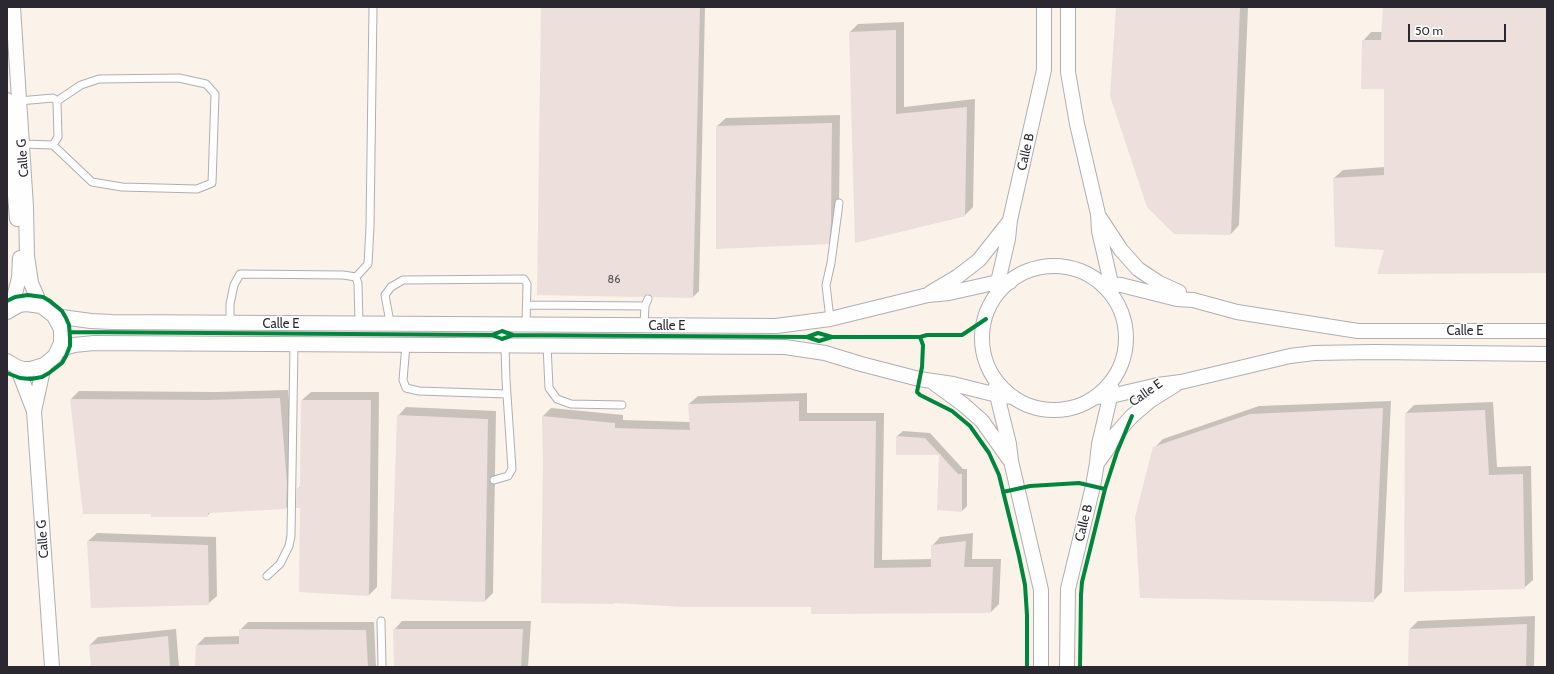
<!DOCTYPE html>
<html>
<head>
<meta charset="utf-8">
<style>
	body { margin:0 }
	#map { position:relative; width:1554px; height:674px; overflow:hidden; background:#faf9fc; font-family:Cabin,sans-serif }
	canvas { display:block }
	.frame { position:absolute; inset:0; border:8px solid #2b2832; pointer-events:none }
	.scale { position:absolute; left:1408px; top:24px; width:98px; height:18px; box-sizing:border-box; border:2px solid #2b2832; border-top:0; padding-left:5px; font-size:12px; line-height:14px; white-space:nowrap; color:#2b2832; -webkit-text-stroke:3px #fff; paint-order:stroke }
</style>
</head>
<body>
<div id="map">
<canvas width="1554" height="674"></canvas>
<div class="frame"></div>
<div class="scale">50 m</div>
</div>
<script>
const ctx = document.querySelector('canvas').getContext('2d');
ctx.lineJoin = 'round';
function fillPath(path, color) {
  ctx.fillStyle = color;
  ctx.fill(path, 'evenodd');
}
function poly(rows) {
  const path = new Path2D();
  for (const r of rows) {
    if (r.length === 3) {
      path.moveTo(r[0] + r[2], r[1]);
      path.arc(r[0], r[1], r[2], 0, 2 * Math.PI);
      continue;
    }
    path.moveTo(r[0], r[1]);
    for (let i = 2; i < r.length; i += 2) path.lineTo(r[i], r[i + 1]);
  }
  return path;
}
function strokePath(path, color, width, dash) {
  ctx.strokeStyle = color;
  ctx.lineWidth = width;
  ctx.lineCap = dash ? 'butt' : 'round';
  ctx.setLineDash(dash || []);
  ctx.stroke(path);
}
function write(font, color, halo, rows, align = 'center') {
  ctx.font = font + ' Cabin,sans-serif';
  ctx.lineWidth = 3;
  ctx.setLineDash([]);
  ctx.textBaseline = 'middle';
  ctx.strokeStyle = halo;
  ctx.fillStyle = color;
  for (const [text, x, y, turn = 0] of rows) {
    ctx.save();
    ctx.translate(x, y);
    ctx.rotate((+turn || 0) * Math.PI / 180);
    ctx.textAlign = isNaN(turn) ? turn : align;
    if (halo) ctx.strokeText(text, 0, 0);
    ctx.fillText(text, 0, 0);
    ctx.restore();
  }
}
const industrial = poly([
	[7,7,1547,7,1547,667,7,667]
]);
const shadow = poly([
	[542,7,705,7,699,291,693,297],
	[1118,7,1248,7,1239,225,1231,234],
	[1384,7,1547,7,1547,272,1386,250,1334,178,1343,170,1385,167,1385,88,1363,41,1371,32,1382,32],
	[904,22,904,107,975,99,973,207,964,216,856,242,850,32,858,24],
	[840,115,839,214,837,234,828,243,717,248,717,126,726,118],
	[288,390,295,474,294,499,286,508,211,512,207,516,152,513,71,399,79,391,216,392],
	[311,392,379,392,377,587,369,595,301,507,298,489,301,485,302,400],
	[807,393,807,413,884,413,882,560,932,559,932,546,940,537,973,533,972,559,1001,559,999,604,991,612,812,606,544,462,543,416,551,408,623,415,623,420,690,422,689,404,698,396],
	[1391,401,1382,592,1373,601,1154,448,1163,439,1259,406],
	[1493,402,1497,467,1531,466,1533,580,1524,588,1406,413,1414,405],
	[406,407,496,411,493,593,485,601,398,416],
	[903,431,930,433,963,469,967,469,967,506,962,511,938,509,941,454,897,454,897,436],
	[97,533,216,537,217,596,208,604,88,541],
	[1535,616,1534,667,1409,667,1410,629,1418,621],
	[402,621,531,621,528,667,395,667,394,630],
	[248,622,374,622,376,667,196,667,197,645,205,637,240,636,240,630],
	[176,629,179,667,92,667,90,645,98,637]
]);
const building = poly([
	[541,7,700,7,693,298,652,297,648,294,643,297,537,295],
	[1116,7,1240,7,1231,235,1174,234,1147,207,1110,96],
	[1383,7,1547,7,1547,273,1377,274,1384,250,1335,247,1333,178,1384,175,1384,89,1361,89,1362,40,1381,40],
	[896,30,896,114,967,107,965,216,855,243,849,32],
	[832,123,831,223,829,244,716,249,716,126],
	[280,398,287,483,286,509,208,513,208,517,151,517,151,514,83,514,70,399,207,400],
	[301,400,371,400,369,596,299,592,300,508,296,508,297,488,300,488],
	[799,401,799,421,876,421,874,568,931,567,931,545,966,541,964,567,993,567,991,613,811,614,811,607,684,607,614,603,614,604,541,603,543,462,542,416,615,423,615,428,690,430,688,404],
	[1383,408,1374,602,1140,598,1135,517,1153,447,1250,414],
	[1485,410,1489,475,1523,474,1525,589,1404,592,1405,413],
	[397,415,488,419,485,602,391,599],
	[896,436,925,438,958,474,962,474,962,512,937,510,939,455,896,455],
	[87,541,208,545,209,605,91,608],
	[1527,624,1526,667,1408,667,1409,629],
	[239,629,366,630,368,667,195,667,196,645,239,644],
	[393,629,523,629,521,667,394,667],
	[168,636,170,667,91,667,89,645]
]);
const lane = poly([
	[19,101,53,98,57,101,58,137,53,145,22,144],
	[53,145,92,182,122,187,197,189,212,183,215,94,206,84,179,78,99,79,81,85,57,101],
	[356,277,368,264,370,227,373,7],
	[356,277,358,284,359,322],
	[527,305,645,306],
	[830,319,826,285,831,263,839,203],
	[230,322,230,304,234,285,240,274,343,275,356,277],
	[390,322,385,295,391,287,403,280,524,279,527,284,526,324],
	[644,324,645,306,648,299],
	[406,345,403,380,406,388,419,391,507,394],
	[547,345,549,388,557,399,571,404,622,405],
	[494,480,508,476,512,469,506,380,505,346],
	[267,576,280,564,289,546,291,536,294,344],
	[381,621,382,667]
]);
const street = poly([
	[13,7,26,207,27,256,31,283,41,306],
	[1068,7,1068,72,1077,124,1098,214,1099,231,1110,279,1111,292],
	[7,100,17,219],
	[1100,218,1121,250,1138,269,1159,283,1179,292],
	[1054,338,72],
	[1101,283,1121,285,1177,299,1193,300,1237,312,1358,331,1547,331],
	[997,289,998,282,1008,239,1010,220,1044,70,1044,7],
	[930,293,957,277,979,260,1009,222],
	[11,309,19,278,20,258],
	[54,316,91,321,112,322,776,326,830,319,928,295,949,293,998,282,1010,282],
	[58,350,74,345,94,343,785,347,825,353,861,364,919,379,953,384,997,395,1013,397],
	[7,361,17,367,23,369,31,369,44,365,55,356,61,343,61,329,54,316,41,306,26,304,19,305,7,312],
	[44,365,34,411,52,667],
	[17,367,34,411],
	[934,383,964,405,982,421,1009,459],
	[996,386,997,395,1009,444,1011,461,1041,590,1041,667],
	[1095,397,1111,396,1158,385,1181,382,1290,356,1314,353,1374,352,1547,354],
	[1098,462,1106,451,1115,435,1132,416,1151,400,1175,385],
	[1067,667,1068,589,1093,486,1097,463,1099,444,1112,389]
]);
const cycleway = poly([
	[7,301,15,297,28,295,43,297,50,301,62,311,66,318,69,325,70,338,70,346,66,356,62,363,49,373,42,377,31,379,20,378,7,373],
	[70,332,492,335,502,331,513,335],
	[492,335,502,339,513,335,807,337,819,341,832,337],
	[807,337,818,333,832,337,920,337,927,335,962,335,986,319],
	[920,337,923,345,922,367,917,392,920,395,952,411,970,426,989,453,999,475,1019,556,1025,585,1027,615,1027,667],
	[1003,492,1030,486,1079,483,1105,489],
	[1080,667,1081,595,1082,582,1105,489,1117,452,1132,416]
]);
const numberNames = [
	["86",614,280]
];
const streetNames = [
	["Calle B",1026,152,-77],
	["Calle G",23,158,-94],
	["Calle E",281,324],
	["Calle E",667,326],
	["Calle E",1465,331],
	["Calle E",1146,393,-35],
	["Calle B",1084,523,-76],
	["Calle G",43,539,-94]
];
fillPath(industrial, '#fbf2e9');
fillPath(shadow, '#0003');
fillPath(building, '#ecdfdc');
strokePath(lane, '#b0aeb3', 9);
strokePath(street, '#b0aeb3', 16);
strokePath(lane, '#fefeff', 7);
strokePath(street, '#fefeff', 14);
strokePath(cycleway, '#00873e', 4);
write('11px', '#5b565c', null, numberNames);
write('13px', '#2b2832', '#fff', streetNames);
</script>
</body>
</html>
